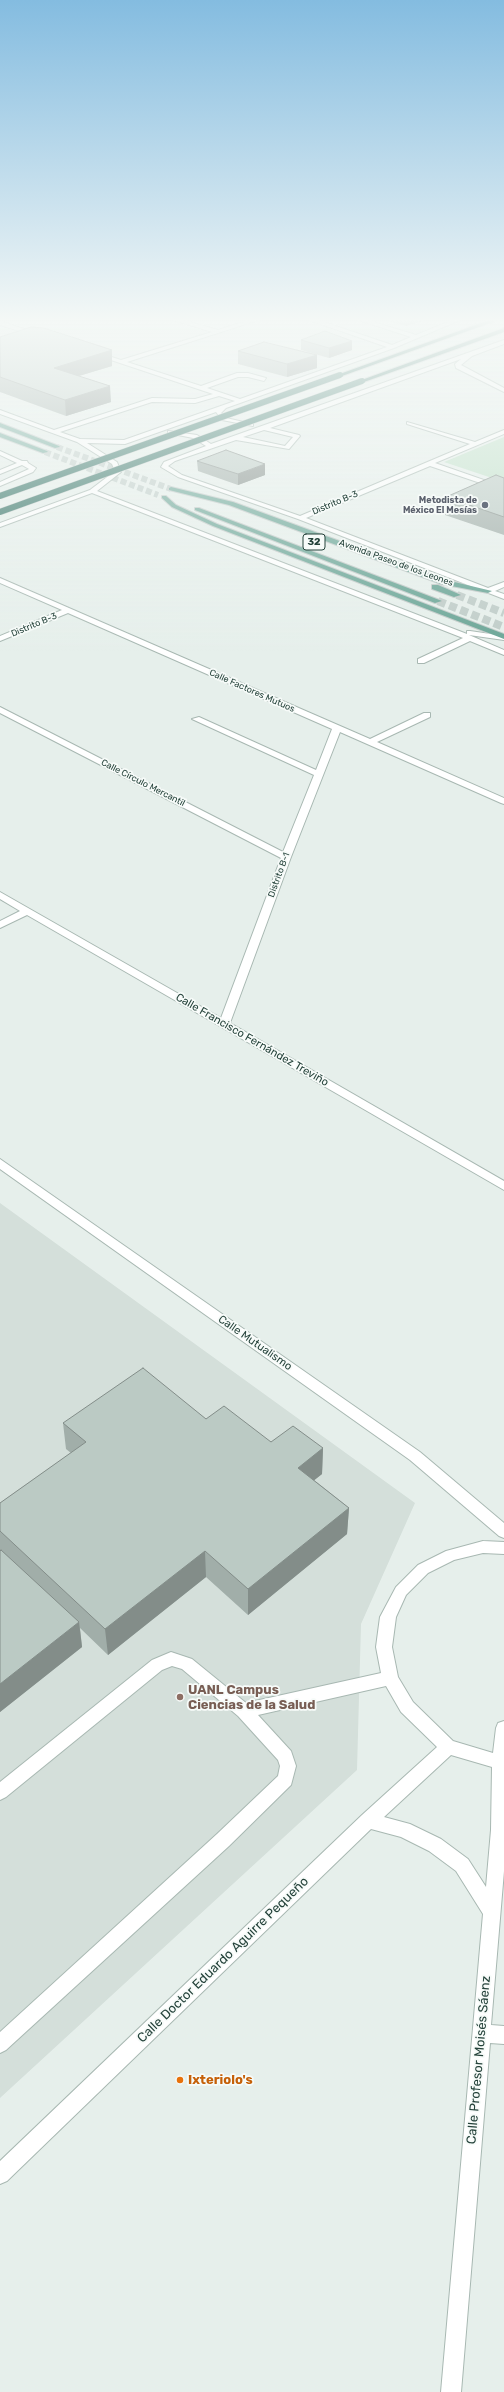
<!DOCTYPE html>
<html>
<head>
<meta charset="utf-8">
<style>
	body { margin:0 }
	canvas { display:block; background:#e6efeb }
</style>
</head>
<body>
<canvas width="504" height="2392"></canvas>
<script>
const ctx = document.querySelector('canvas').getContext('2d');
ctx.lineJoin = 'round';
function fillPath(path, color) {
  ctx.fillStyle = color;
  ctx.fill(path, 'evenodd');
}
function poly(rows) {
  const path = new Path2D();
  for (const r of rows) {
    path.moveTo(r[0], r[1]);
    for (let i = 2; i < r.length; i += 2) path.lineTo(r[i], r[i + 1]);
  }
  return path;
}
function strokePath(path, color, width, dash) {
  ctx.strokeStyle = color;
  ctx.lineWidth = width;
  ctx.lineCap = dash ? 'butt' : 'round';
  ctx.setLineDash(dash || []);
  ctx.stroke(path);
}
function write(font, color, halo, rows, align = 'center') {
  ctx.font = font + ' Rubik,sans-serif';
  ctx.lineWidth = 3.5;
  ctx.setLineDash([]);
  ctx.textBaseline = 'middle';
  ctx.strokeStyle = halo;
  ctx.fillStyle = color;
  for (const [text, x, y, turn = 0] of rows) {
    ctx.save();
    ctx.translate(x, y);
    ctx.rotate((+turn || 0) * Math.PI / 180);
    ctx.textAlign = isNaN(turn) ? turn : align;
    if (halo) ctx.strokeText(text, 0, 0);
    ctx.fillText(text, 0, 0);
    ctx.restore();
  }
}
const built = poly([
	[0,1203,415,1503,361,1624,357,1770,0,2098]
]);
const green = poly([
	[504,437,504,482,444,462]
]);
const majorTunnelFar1 = poly([
	[57,447,171,489],
	[45,452,158,495]
]);
const majorTunnel = poly([
	[457,595,504,613],
	[438,601,504,627]
]);
const minor = poly([
	[167,318,176,318,218,330,256,318,265,318,127,362,201,386,237,373,248,373,266,378,264,381,248,377,238,377,207,388,240,399,387,347,303,318,312,318,392,345,411,337,352,318,361,318,416,335,457,318,465,318,394,348,226,408,221,413,226,418,253,424,253,426,222,420,216,412,125,444,87,443,117,462,121,472,97,491,467,634,467,631,470,631,504,636,504,640,469,635,504,650,504,655,470,641,424,663,418,663,418,659,463,638,92,493,0,527,0,523,90,490,115,471,112,464,77,442,0,414,0,410,54,430,152,398,195,399,213,394,93,354,96,352,121,360,212,332,167,318],
	[219,396,235,401,124,440,80,439,60,432,152,402,195,403,219,396],
	[0,321,39,334,40,335,35,336,0,325,0,321],
	[504,340,504,344,472,356,461,365,504,388,504,392,456,368,455,364,461,359,270,428,299,435,300,436,289,449,236,440,175,461,168,466,182,475,300,516,470,444,407,424,407,422,475,442,504,430,504,434,435,463,504,487,504,491,430,466,306,518,488,588,504,582,504,587,495,591,504,594,504,599,298,519,178,477,161,467,164,462,206,446,193,438,168,433,168,431,197,435,211,444,504,340],
	[264,430,293,437,285,446,243,437,264,430],
	[0,451,22,461,27,461,28,463,36,468,33,472,0,486,0,482,29,469,22,465,0,474,0,470,17,463,0,455,0,451],
	[0,578,370,739,424,713,430,713,430,717,377,742,504,798,504,804,501,803,340,732,291,857,230,1023,504,1181,504,1190,27,915,0,928,0,921,20,911,0,899,0,892,221,1018,281,858,0,713,0,707,283,852,314,775,192,719,199,717,316,770,332,729,68,613,0,641,0,636,62,610,0,583,0,578],
	[0,1159,420,1452,504,1523,504,1538,499,1536,410,1460,0,1169,0,1159],
	[483,1541,504,1542,504,1554,483,1553,454,1560,428,1573,406,1595,396,1617,392,1647,398,1677,413,1702,453,1741,493,1753,496,1728,498,1723,504,1721,504,1871,491,2025,504,2026,504,2044,490,2043,461,2392,441,2392,483,1914,456,1871,429,1851,401,1837,371,1829,7,2181,0,2184,0,2161,362,1815,437,1747,401,1712,386,1686,258,1715,291,1751,296,1766,291,1785,229,1846,6,2050,0,2053,0,2032,217,1834,278,1776,280,1766,278,1760,238,1716,182,1669,172,1666,162,1670,6,1797,0,1800,0,1782,152,1660,171,1652,192,1659,246,1703,381,1673,376,1647,380,1617,396,1587,418,1565,446,1551,483,1541],
	[451,1755,492,1767,491,1830,486,1887,468,1859,441,1839,410,1824,384,1817,451,1755]
]);
const major = poly([
	[0,423,59,446,60,447,55,448,0,427,0,423],
	[0,433,47,451,48,452,43,453,0,437,0,433],
	[171,487,233,502,446,580,492,591,488,593,441,584,229,505,169,490,169,488,171,487],
	[162,496,166,496,176,505,217,524,504,634,504,639,213,526,172,507,162,498,162,496],
	[195,508,199,508,442,601,435,603,195,510,195,508],
	[432,585,438,585,461,595,454,597,432,589,432,585]
]);
const highway = poly([
	[495,318,504,318,342,376,337,375,495,318],
	[504,328,504,332,364,382,359,381,504,328]
]);
const highwayBridge = poly([
	[0,496,340,375],
	[0,512,362,381]
]);
const wall = poly([
	[379,318,431,318,406,326],
	[0,337,112,350,112,366,79,376,111,402,66,416,0,392],
	[301,340,352,341,352,350,329,358,301,350],
	[238,351,317,355,317,368,287,377,238,364],
	[197,461,265,475,238,485,198,471],
	[504,478,504,535,445,515,446,497],
	[206,1419,271,1442,323,1448,322,1474,314,1480,349,1508,347,1534,248,1615,206,1577,108,1655,80,1628,82,1647,0,1712,0,1503,71,1453,66,1449,63,1423]
]);
const shadedWall = poly([
	[406,318,431,318,406,326],
	[352,341,352,350,329,358,329,348],
	[112,350,112,366,55,383,54,368],
	[317,355,317,368,287,377,287,364],
	[110,386,111,402,66,416,65,400],
	[265,464,265,475,238,485,238,474],
	[323,1448,322,1474,297,1494,298,1468],
	[349,1508,347,1534,248,1615,248,1589],
	[205,1551,206,1577,108,1655,105,1629],
	[79,1622,82,1647,0,1712,0,1684]
]);
const building = poly([
	[31,327,44,328,112,350,54,368,110,386,65,400,0,377,0,337,31,327],
	[325,331,352,341,329,348,301,340,325,331],
	[264,342,317,355,287,364,238,351,264,342],
	[226,450,265,464,238,474,197,461,226,450],
	[496,475,504,478,504,517,446,497,496,475],
	[143,1368,206,1419,224,1406,271,1442,293,1426,323,1448,298,1468,349,1508,248,1589,205,1551,105,1629,0,1531,0,1503,86,1442,63,1423,143,1368],
	[1,1550,79,1622,0,1684,0,1551,1,1550]
]);
const markers = [
	[485,505,4,"#6b7280"],
	[180,1697,4,"#8d6e63"],
	[180,2080,4,"#e8710a"]
];
const farWorshipnames = [
	["Metodista de",477,500],
	["México El Mesías",477,510]
];
const farStreetnames = [
	["Distrito B-3",335,503,-23],
	["Avenida Paseo de los Leones",396,563,20],
	["Distrito B-3",34,625,-23],
	["Calle Factores Mutuos",252,691,24],
	["Calle Círculo Mercantil",143,783,27],
	["Distrito B-1",279,875,-70]
];
const shields = [
	[314,542,22]
];
const shieldNames = [
	["32",314,542]
];
const streetNames = [
	["Calle Francisco Fernández Treviño",252,1040,30],
	["Calle Mutualismo",255,1343,35]
];
const nearEducationnames = [
	["UANL Campus",188,1690],
	["Ciencias de la Salud",188,1705]
];
const nearStreetnames = [
	["Calle Doctor Eduardo Aguirre Pequeño",223,1960,-44],
	["Calle Profesor Moisés Sáenz",479,2060,-85]
];
const nearFoodnames = [
	["Ixteriolo's",188,2080]
];
fillPath(built, '#d4dfda');
fillPath(green, '#bfe0c8');
strokePath(majorTunnelFar1, '#bfccc8', 6, [6, 3]);
strokePath(majorTunnel, '#bfccc8', 8, [8, 4]);
strokePath(minor, '#a8b8b2', 2);
strokePath(major, '#c2cac8', 2);
strokePath(highway, '#c2cac8', 2);
fillPath(minor, '#fff');
fillPath(major, '#6aa596');
fillPath(highway, '#2f6f62');
strokePath(highwayBridge, '#c2cac8', 7, []);
strokePath(highwayBridge, '#2f6f62', 6);
fillPath(wall, '#a1aea9');
fillPath(shadedWall, '#838d89');
fillPath(building, '#bbcac4');
strokePath(building, '#838d89', 1);
const sky = ctx.createLinearGradient(0, 0, 0, 653);
sky.addColorStop(0, '#84bce0');
sky.addColorStop(0.49, '#f4f8f6');
sky.addColorStop(1, '#f4f8f600');
ctx.fillStyle = sky;
ctx.fillRect(0, 0, 504, 653);
for (const [x, y, r, color] of markers) {
  const dot = new Path2D();
  dot.arc(x, y, r, 0, 2 * Math.PI);
  ctx.fillStyle = color;
  ctx.fill(dot);
  strokePath(dot, '#f7fbf9', 1.5);
}
write('bold 9px', '#5b616d', '#f7fbf9', farWorshipnames, 'right');
write('9px', '#24423a', '#f7fbf9', farStreetnames);
for (const [x, y, w] of shields) {
  const box = new Path2D();
  box.roundRect(x - w / 2, y - 8, w, 16, 3);
  ctx.fillStyle = '#f7fbf9';
  ctx.fill(box);
  strokePath(box, '#24423a', 1);
}
write('bold 10px', '#24423a', null, shieldNames);
write('11px', '#24423a', '#f7fbf9', streetNames);
write('bold 13px', '#785e54', '#f7fbf9', nearEducationnames, 'left');
write('13px', '#24423a', '#f7fbf9', nearStreetnames);
write('bold 13px', '#c56008', '#f7fbf9', nearFoodnames, 'left');
</script>
</body>
</html>
